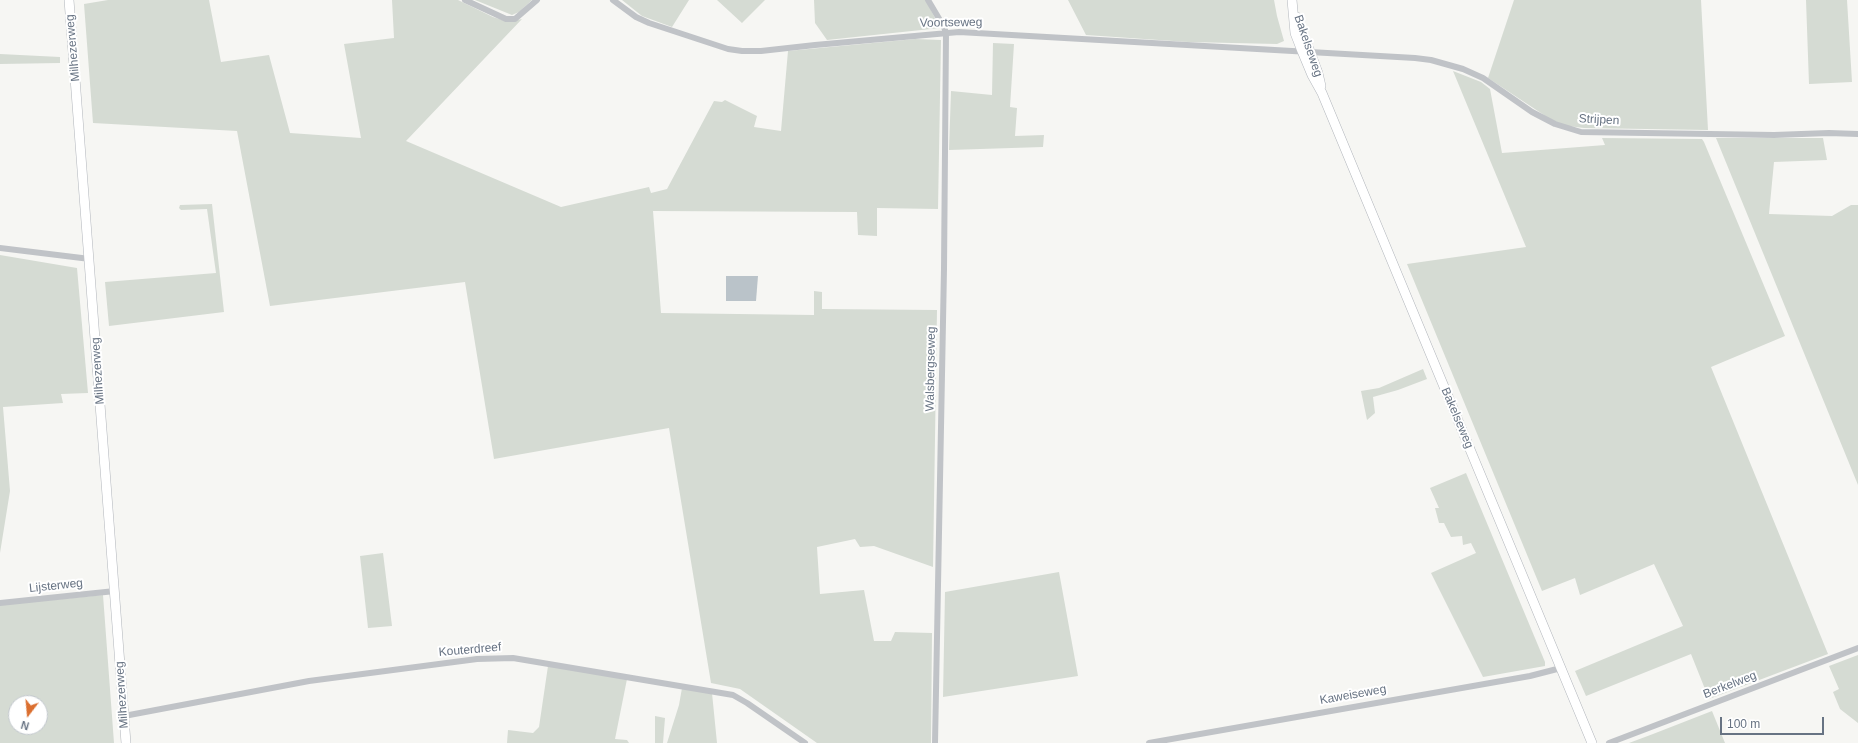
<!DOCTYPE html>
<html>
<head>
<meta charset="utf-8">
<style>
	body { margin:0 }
	#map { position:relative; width:1858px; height:743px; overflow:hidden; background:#f6f6f3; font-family:Helvetica,sans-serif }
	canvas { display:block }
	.north { position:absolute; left:8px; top:695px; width:40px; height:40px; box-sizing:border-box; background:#fff; border:1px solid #c2c7cd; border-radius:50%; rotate:196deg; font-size:11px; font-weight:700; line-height:16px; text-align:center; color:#677383 }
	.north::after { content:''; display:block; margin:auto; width:14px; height:18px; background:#db6f2f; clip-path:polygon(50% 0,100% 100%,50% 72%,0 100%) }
	.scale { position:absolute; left:1720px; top:717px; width:104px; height:18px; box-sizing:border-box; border:2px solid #677383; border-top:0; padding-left:5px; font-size:12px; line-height:14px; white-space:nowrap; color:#677383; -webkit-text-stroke:3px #fff; paint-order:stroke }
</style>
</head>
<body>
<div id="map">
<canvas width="1858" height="743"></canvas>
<div class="north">N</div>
<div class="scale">100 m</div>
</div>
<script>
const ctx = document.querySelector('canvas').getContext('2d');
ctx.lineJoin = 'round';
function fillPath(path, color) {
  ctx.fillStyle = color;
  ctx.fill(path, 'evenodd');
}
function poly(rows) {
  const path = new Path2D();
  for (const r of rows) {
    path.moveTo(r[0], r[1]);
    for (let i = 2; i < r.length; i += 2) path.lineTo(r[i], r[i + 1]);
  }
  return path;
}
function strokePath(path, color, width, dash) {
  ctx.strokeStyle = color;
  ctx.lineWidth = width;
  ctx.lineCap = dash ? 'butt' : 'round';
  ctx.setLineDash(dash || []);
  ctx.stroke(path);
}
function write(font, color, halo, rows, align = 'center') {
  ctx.font = font + ' Helvetica,sans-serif';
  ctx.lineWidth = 4;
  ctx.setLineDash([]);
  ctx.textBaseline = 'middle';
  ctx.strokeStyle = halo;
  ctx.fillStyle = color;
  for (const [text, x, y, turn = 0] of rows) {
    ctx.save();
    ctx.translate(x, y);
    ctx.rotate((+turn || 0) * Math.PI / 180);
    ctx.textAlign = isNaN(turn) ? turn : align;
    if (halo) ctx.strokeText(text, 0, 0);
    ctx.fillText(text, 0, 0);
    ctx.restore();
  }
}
const green = poly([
	[108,0,209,0,221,62,269,55,290,133,361,138,344,44,394,38,392,0,458,0,493,17,509,22,522,19,406,141,561,207,649,187,651,193,667,189,714,101,722,102,725,100,757,116,754,127,781,131,788,51,915,39,941,40,938,209,877,208,877,236,858,235,857,212,653,211,661,313,814,315,814,291,822,292,822,309,937,310,933,567,874,546,860,547,855,539,817,547,820,594,864,590,874,641,891,641,895,632,932,633,931,743,817,743,740,689,711,683,669,428,494,459,465,282,270,306,237,131,93,123,84,4],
	[475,0,532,0,519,12,512,15],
	[622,0,689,0,672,27,642,16],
	[717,0,765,0,742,23],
	[814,0,926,0,940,28,827,40,815,23],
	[1068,0,1274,0,1277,16,1284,41,1277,44,1188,42,1086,35],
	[1514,0,1701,0,1708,130,1584,128,1568,126,1553,121,1488,78],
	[1806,0,1847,0,1852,82,1809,84],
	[993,43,1014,44,1010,107,1017,108,1015,136,1044,135,1043,147,949,150,951,91,992,95],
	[0,54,60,57,60,63,0,64],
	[1453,71,1481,82,1490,89,1502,153,1605,145,1602,138,1702,139,1704,142,1785,336,1711,367,1828,654,1709,699,1691,654,1586,696,1575,671,1683,626,1654,564,1580,595,1575,578,1542,591,1407,264,1526,247],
	[1716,138,1823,138,1827,160,1774,162,1769,214,1832,216,1851,205,1858,205,1858,485],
	[212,204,224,312,109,326,105,282,216,273,207,209,181,210,179,208,180,205],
	[0,255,77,268,88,393,61,394,63,403,3,407,10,491,0,553],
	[1423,369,1427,379,1398,390,1373,397,1375,413,1367,420,1361,391,1379,388],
	[1466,473,1545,662,1545,666,1483,677,1431,573,1476,553,1471,543,1463,545,1462,536,1451,537,1444,523,1439,523,1435,508,1439,508,1430,488],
	[383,553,392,626,368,628,360,556],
	[1059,572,1078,676,943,697,945,592],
	[103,595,114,743,0,743,0,605],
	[16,703,40,703,40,727,16,727],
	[1858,655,1858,723,1840,709,1833,692,1839,689,1829,666],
	[548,666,627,679,615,739,627,740,629,743,507,743,508,730,533,733,539,727],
	[682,688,712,693,717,743,667,743,679,705],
	[1712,711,1725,743,1629,743,1653,734],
	[655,716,665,718,663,743,655,743]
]);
const water = poly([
	[726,276,758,276,756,301,726,301]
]);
const street = poly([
	[465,0,506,19,515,19,537,0],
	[613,0,636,17,649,23,728,49,742,51,761,51,815,45,959,32,1415,58,1431,60,1463,69,1483,78,1532,112,1555,124,1581,132,1774,135,1829,133,1858,134],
	[928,0,944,27,946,33,944,269,935,743],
	[0,248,90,259],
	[0,603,115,591],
	[124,716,309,681,477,659,513,658,733,695,747,703,805,743],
	[1149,743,1530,676,1561,668],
	[1609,743,1858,648]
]);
const secondary = poly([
	[69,0,126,743],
	[1292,0,1295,33,1302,51,1312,75,1322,93,1592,743],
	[1297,17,1318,73,1321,86]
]);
const streetNames = [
	["Voortseweg",951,23,-1],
	["Bakelseweg",1308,46,71],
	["Milhezerweg",73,48,-95],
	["Strijpen",1599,120,3],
	["Walsbergseweg",931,369,-89],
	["Milhezerweg",98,371,-94],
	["Bakelseweg",1457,418,67],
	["Lijsterweg",56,586,-6],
	["Kouterdreef",470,650,-5],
	["Berkelweg",1730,685,-21],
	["Milhezerweg",122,695,-94],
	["Kaweiseweg",1353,695,-10]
];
fillPath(green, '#d5dbd3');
fillPath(water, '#bac3c9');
strokePath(secondary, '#b2b6bc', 10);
strokePath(street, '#c0c3c7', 6);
strokePath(secondary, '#fff', 9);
write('12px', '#677383', '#fff', streetNames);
</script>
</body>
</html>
